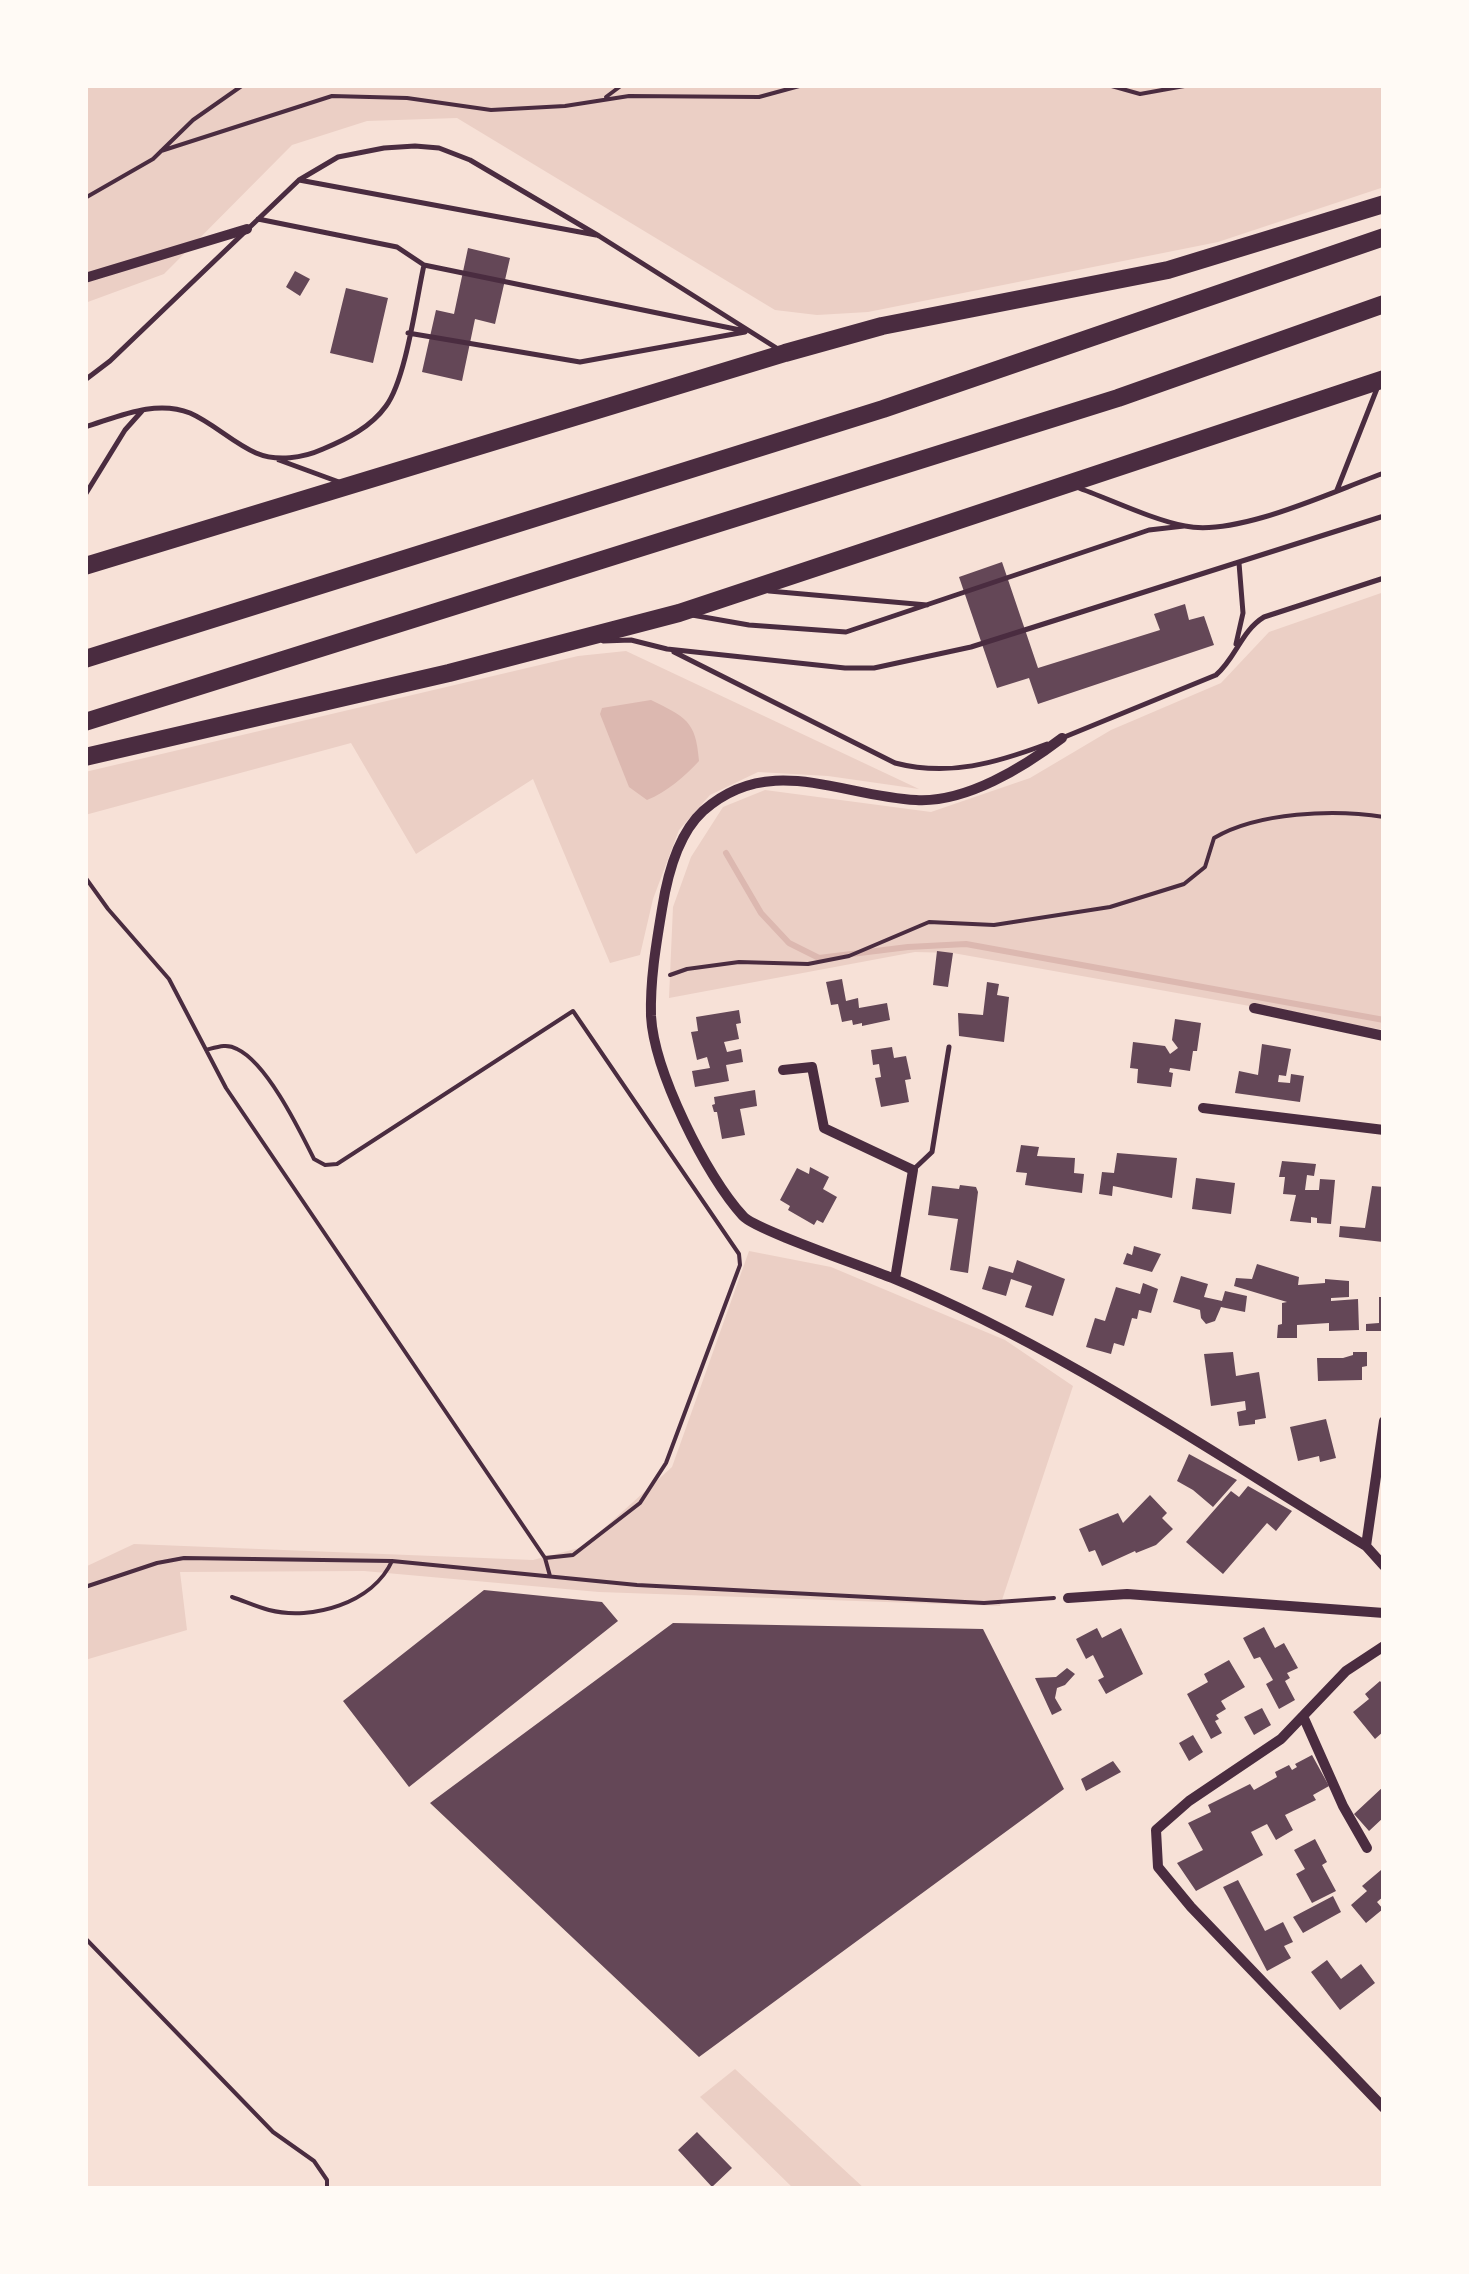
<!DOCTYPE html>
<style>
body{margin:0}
#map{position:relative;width:1469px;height:2274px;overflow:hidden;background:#f7e1d7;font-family:"IBM Plex Serif",serif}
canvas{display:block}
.frame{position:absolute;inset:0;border:88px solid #fffaf5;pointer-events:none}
</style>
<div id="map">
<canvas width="1469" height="2274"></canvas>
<div class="frame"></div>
</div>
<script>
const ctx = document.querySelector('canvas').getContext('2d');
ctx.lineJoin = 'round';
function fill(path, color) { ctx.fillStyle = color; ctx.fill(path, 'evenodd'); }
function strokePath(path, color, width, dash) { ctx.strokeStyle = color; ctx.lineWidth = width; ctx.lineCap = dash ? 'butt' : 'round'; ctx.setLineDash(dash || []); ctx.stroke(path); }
fill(new Path2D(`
 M85,85h1299v102l-166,55 -350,70 -51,3 -42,-5 -318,-192 -90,3 -75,24 -128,129 -79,29z
 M1384,592v438l-431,-77 -38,-1 -246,46 4,-91 18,-50 32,-50 42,-17 166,22 99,-34 81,-48 110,-47 48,-51z
 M626,651l293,138 -91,-13 -70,-4 -48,23 -31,35 -26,69 -13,56 -30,8 -77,-184 -117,75 -65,-111 -266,72v-43l493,-116z
 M749,1251l82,16 174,73 68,46 -73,220 -401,-14 -235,-21 -184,1 7,58 -102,30v-93l49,-23 399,16 50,-13 89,-80z
 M735,2069l130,120h-71l-94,-92z`), '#ebcfc5');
fill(new Path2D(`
 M651,700c34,17 45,20 48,61 -15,16 -32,31 -52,39l-18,-13 -29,-73 2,-6z`), '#dcb8b0');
strokePath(new Path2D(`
 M726,853l35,60 28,30 30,15 89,-11 58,-3 418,76`), '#dcb8b0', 6);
fill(new Path2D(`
 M468,248l42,10 -15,66 -20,-5 -13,62 -40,-9 14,-62 18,4z
 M295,271l15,8 -10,17 -14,-9z
 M346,288l42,10 -15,65 -43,-10z
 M1002,562l36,106 122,-38 -6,-16 31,-10 4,16 15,-4 10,29 -176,59 -9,-26 -32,10 -38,-111z
 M937,951l16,2 -5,34 -15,-2z
 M842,979l4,22 12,-3 1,10 28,-5 3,17 -28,6v-3l-9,2 -1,-5 -10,2 -4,-18 -7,1 -5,-23z
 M987,982l12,2 -2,11 12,2 -5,45 -45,-6 -1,-23 25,2z
 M739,1010l2,13 -5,1 3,15 -15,3 3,10 14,-3 2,13 -17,3 3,16 -34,6 -3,-16 18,-3 -3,-11 -10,3 -6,-28 7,-1 -2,-14z
 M1175,1019l26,4 -4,28h-4l-3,20 -20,-3 -1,4 4,1 -2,14 -34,-4 1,-14 -8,-1 3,-26 32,4 5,8 8,-6 -6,-8z
 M1262,1044l29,5 -5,27 -7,-1 -1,7 12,1 1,-9 13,2 -4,26 -65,-9 4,-22 19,4z
 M892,1047l2,11 12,-2 5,23 -6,1 4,22 -28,5 -6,-29 6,-1 -2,-13 -6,1 -2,-15z
 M755,1090l2,16 -17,3 5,26 -23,4 -5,-27h-3l-2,-7 3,-1 -1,-7z
 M1021,1145l18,2 -2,9 38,2 -1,15 10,1 -2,19 -57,-8 2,-12 -11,-1z
 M1117,1153l60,5 -5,40 -59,-12 -1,10 -13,-2 3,-22 12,1z
 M1282,1161l34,3 -2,12 -7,-1 -2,15h14l1,-11 15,1 -4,44 -14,-1v-5l-6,-1v6l-21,-2 6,-26 -13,-1 2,-17h-6z
 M810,1167l19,10 -6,12 14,8 -14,26 -6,-3 -3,5 -26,-15 2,-4 -10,-6 17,-32 12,6z
 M1196,1178l39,5 -4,31 -39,-5z
 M960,1185l16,2 2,5 -10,81 -18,-3 8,-51 -30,-4 4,-29 27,3z
 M1372,1186l12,1 -1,55 -44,-5 1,-11 25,2z
 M1134,1246l27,8 -9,18 -29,-8 4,-11 5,2z
 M1017,1260l48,19 -12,37 -28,-9 7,-21 -21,-7 -5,17 -24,-7 7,-23 24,7z
 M1257,1264l42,13 -1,8 27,-2v-4l24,2v16l-18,1v3l27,-2 1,31 -30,1v-8l-32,2v13h-20l1,-13 4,-1v-21l5,-1 -53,-16 2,-8 16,1z
 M1181,1276l27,8 -4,13 18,4 3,-10 22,5 -2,16 -24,-5 -6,14 -9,3 -5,-6 -1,-8 -27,-8z
 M1143,1283l15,6 -7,24 -12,-3 -2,9 -5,-1 -8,28 -10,-3 -3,11 -25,-7 9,-29 10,3 11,-34 24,7z
 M1379,1297h5v34h-18v-7l13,-1z
 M1233,1352l3,24 23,-4 7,46 -11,2v4l-16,2 -2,-14 9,-2 -1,-9 -34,5 -7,-52z
 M1353,1352h14v14l-5,1v13l-44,1 -1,-23h26l10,-3z
 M1326,1419l10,39 -16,4 -1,-6 -21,5 -8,-34z
 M1189,1454l48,26 -24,27 -20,-17 -16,-9z
 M1248,1486l44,25 -16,20 -9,-8 -44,51 -37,-32 45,-51 8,6z
 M1150,1495l17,18 -5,5 11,11 -17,16 -20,8 -1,-2 -33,15 -7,-16 -6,2 -10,-23 39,-16 5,10z
 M484,1590l118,12 16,19 -209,166 -66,-86z
 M673,1623l310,6 81,160 -365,268 -269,-254z
 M1264,1627l11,21 9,-5 14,25 -11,5 3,5 -5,3 10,19 -16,9 -13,-25 7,-4 -13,-23 -6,2 -11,-21z
 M1097,1628l5,10 19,-10 22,46 -37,20 -8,-14 6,-3 -11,-22 -7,4 -10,-20z
 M1229,1660l16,27 -24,14 5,8 -10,6 3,4 -4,2 7,12 -11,6 -24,-45 21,-12 -4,-8z
 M1067,1668l8,6 -10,11 -8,3 -2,10 7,12 -10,5 -17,-37 21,-1z
 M1380,1681l4,5v45l-9,8 -22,-27 16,-13 -4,-5z
 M1262,1708l9,17 -17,10 -10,-18z
 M1193,1735l10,17 -14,9 -10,-18z
 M1312,1755l17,31 -16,9 3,5 -31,15 8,15 -17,10 -9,-16 -16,8 12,23 -67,36 -19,-28 26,-13 -15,-27 23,-11 -3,-7 42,-21 4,6 23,-13 -2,-5 14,-7 3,5 5,-3 -2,-3z
 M1113,1761l8,11 -35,19 -5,-12z
 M1384,1786v31l-15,14 -15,-17z
 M1315,1839l12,23 -5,3 14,26 -24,12 -16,-29 9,-5 -11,-19z
 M1381,1870h3v26l-7,6 6,7 -17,14 -15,-18 16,-14 -5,-5z
 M1238,1880l27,51 18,-9 10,20 -9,4 7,12 -24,13 -44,-84z
 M1333,1896l8,16 -38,21 -10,-16z
 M1327,1960l14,19 20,-15 14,19 -35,27 -29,-38z
 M697,2132l35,36 -20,19 -34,-37z`), '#644757');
strokePath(new Path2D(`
 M1108,85l32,9 50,-9
 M606,97l16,-12
 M161,151l171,-55 75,2 84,12 74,-4 64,-10 130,1 44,-12
 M85,198l68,-39 40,-39 50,-35
 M85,877l23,32 61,70 57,109 319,470 5,18
 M670,975l17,-6 52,-7 69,2 41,-8 80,-34 65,3 116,-18 74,-23 21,-17 9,-29c44,-26 120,-29 170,-21
 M206,1050c11,-3 21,-7 31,-1 30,14 62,80 77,110l11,6 12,-1 236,-153 166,243 1,11 -74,198 -26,40 -67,52 -28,3
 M85,1587l72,-24 27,-5 208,3 245,24 347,18 70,-5
 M232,1597c12,4 25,10 37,13 43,11 104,-7 123,-49
 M85,1938l188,194 41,29 13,19v9`), '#4a2c40', 4);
strokePath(new Path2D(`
 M299,180l297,55
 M258,219l139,28 27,18 321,66
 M408,333l172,29 165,-30
 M85,380l25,-19 189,-181 39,-23 46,-9 31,-2 24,2 31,12 129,76 179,113
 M85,427c33,-10 70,-28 105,-14 23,10 43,30 66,40 21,9 47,5 67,-4 24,-10 48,-22 63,-43 20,-27 30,-105 38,-141
 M279,460l60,22
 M1076,487c34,12 74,32 109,39 53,11 148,-35 199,-53
 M1337,490l41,-104
 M85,495l40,-65 17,-19
 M769,591l158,14
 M692,615l57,10 97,7 303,-102 35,-4
 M603,641l28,-1 36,9 178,19h29l97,-21 413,-131
 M1236,644l7,-31 -4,-50
 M674,652l221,111c54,14 101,0 152,-19
 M1062,738l154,-63c20,-17 25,-44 48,-58l120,-39
 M913,1170l19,-18 17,-105`), '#4a2c40', 5);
strokePath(new Path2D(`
 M85,278l162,-49
 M1062,738c-38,29 -96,65 -146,62 -76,-4 -147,-48 -213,11 -25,23 -36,66 -41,98 -6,36 -12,71 -11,107 3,55 55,160 92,200 12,14 123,51 149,62 168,69 319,174 474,268l18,20
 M1254,1008l130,28
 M783,1070l29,-3 12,61 89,42 -18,109
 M1203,1108l181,22
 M1366,1546l18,-125
 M1068,1598l59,-4 257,19
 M1384,1646l-38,25 -65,68 -92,62 -33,29 2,37 33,40 193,201
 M1303,1716l40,90 24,42`), '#4a2c40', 10);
strokePath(new Path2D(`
 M85,566l700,-213 97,-27 286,-56 216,-66
 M85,659l798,-250 501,-172
 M85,722l1033,-324 266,-94
 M85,757l364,-84 230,-60 705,-234`), '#4a2c40', 18);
</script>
